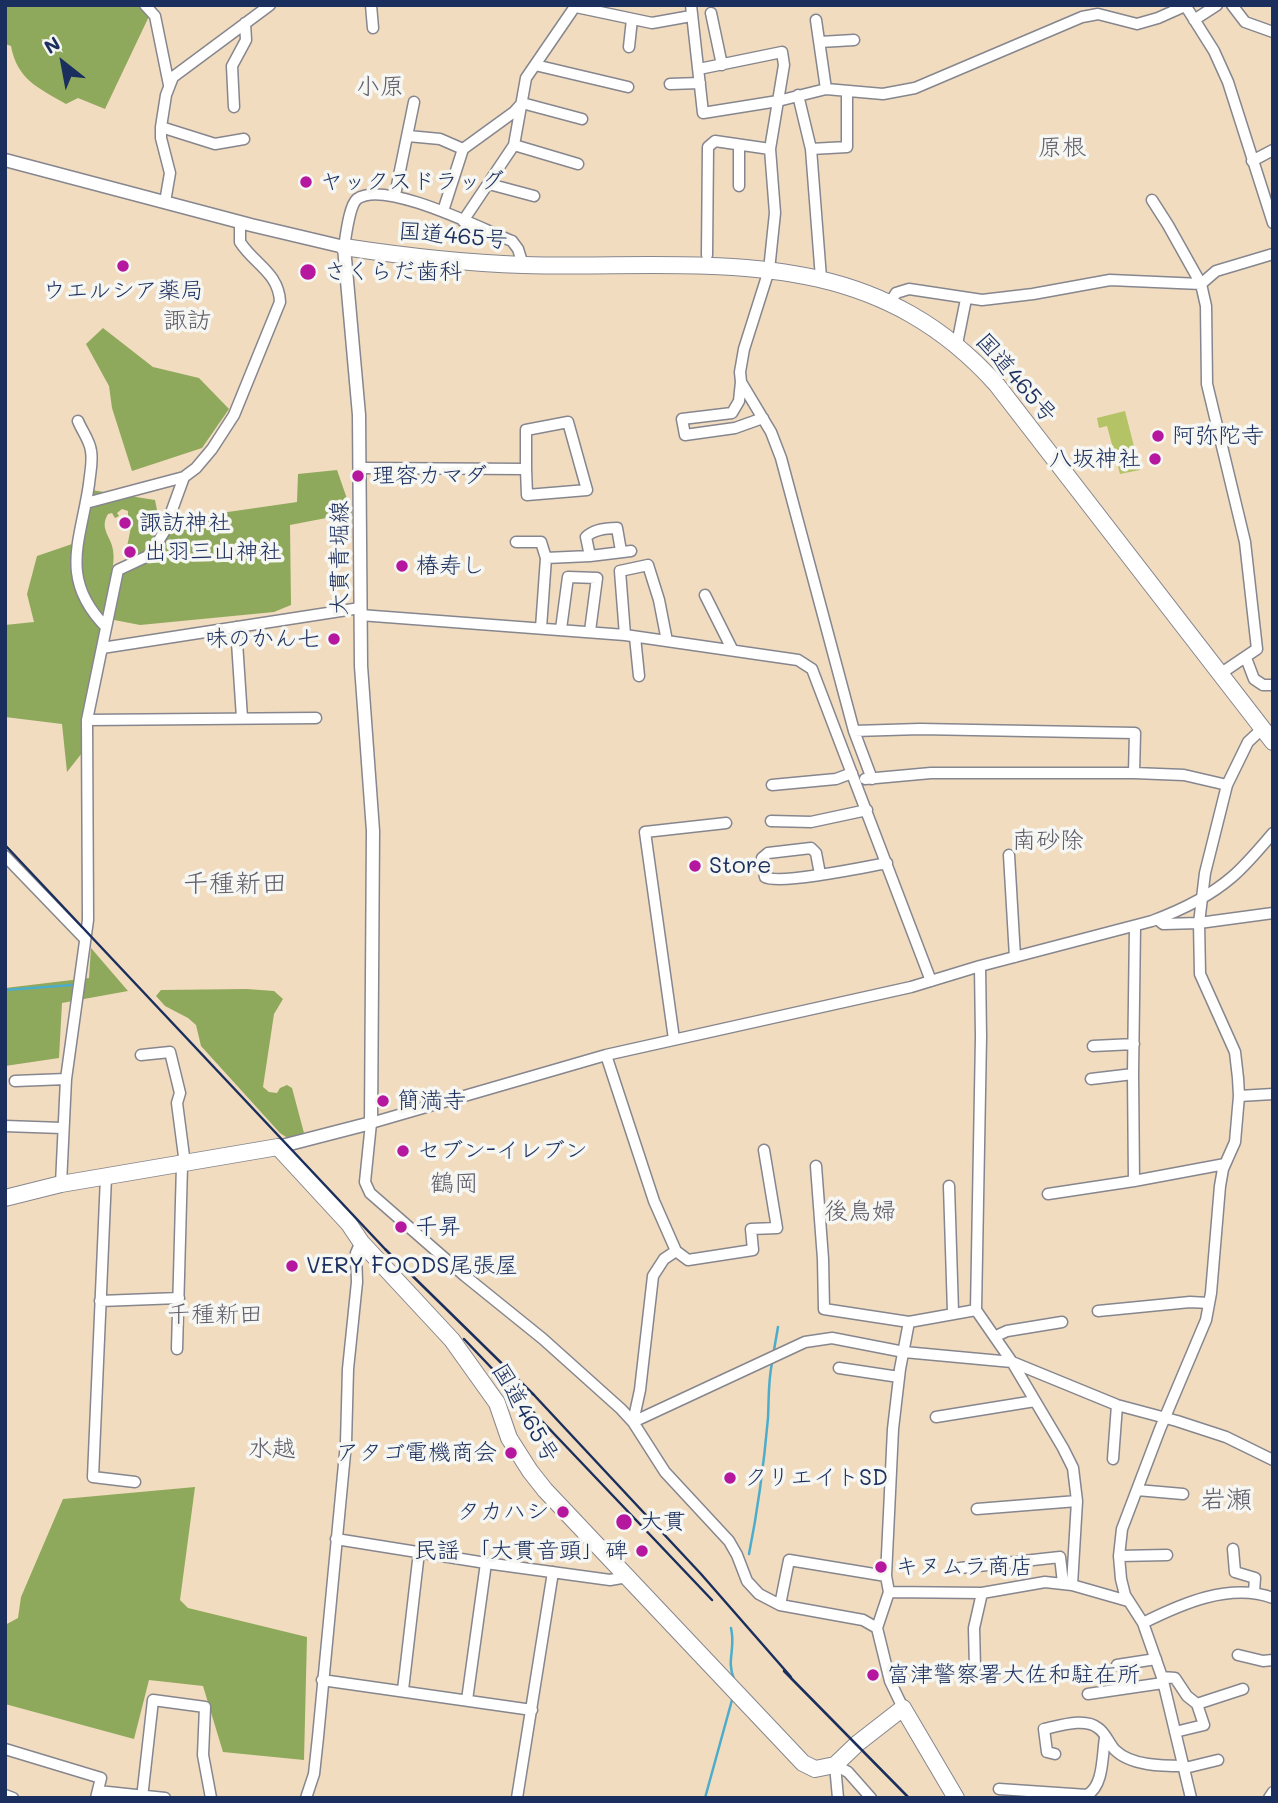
<!DOCTYPE html>
<meta charset="utf-8">
<style>
body{margin:0}
#map{position:relative;width:1278px;height:1803px;overflow:hidden;background:#f2dcbf;font-family:Mali,sans-serif}
canvas{display:block}
.frame{position:absolute;inset:0;border:7px solid #1b2f5e;pointer-events:none}
.north{position:absolute;left:28px;top:28px;width:70px;height:70px;-webkit-text-stroke:5px #f6f6f2;paint-order:stroke;rotate:329deg;font-size:19px;font-weight:700;line-height:28px;text-align:center;color:#1b2f5e}
.north::after{content:'';display:block;margin:auto;width:24px;height:32px;background:#1b2f5e;clip-path:polygon(50% 0,100% 100%,50% 72%,0 100%)}
</style>
<div id="map">
<canvas width="1278" height="1803"></canvas>
<div class="frame"></div>
<div class="north">N</div>
</div>
<script>
const ctx = document.querySelector('canvas').getContext('2d');
ctx.lineJoin = 'round';
function fill(path, color) { ctx.fillStyle = color; ctx.fill(path, 'evenodd'); }
function strokePath(path, color, width, dash) { ctx.strokeStyle = color; ctx.lineWidth = width; ctx.lineCap = dash ? 'butt' : 'round'; ctx.setLineDash(dash || []); ctx.stroke(path); }
function write(font, color, halo, rows, align = 'center') {
  ctx.font = font + ' Mali,"Klee One",sans-serif'; ctx.lineWidth = 7; ctx.setLineDash([]); ctx.textBaseline = 'middle'; ctx.strokeStyle = halo; ctx.fillStyle = color; for (const [text, x, y, turn = 0] of rows) {
    ctx.save(); ctx.translate(x, y); ctx.rotate((+turn || 0) * Math.PI / 180); ctx.textAlign = isNaN(turn) ? turn : align; if (halo) ctx.strokeText(text, 0, 0); ctx.fillText(text, 0, 0); ctx.restore();
  }
}
fill(new Path2D(`
 M1125,411l15,59 -20,4 -13,-48 -8,2 -2,-10z`), '#b3c366');
fill(new Path2D(`
 M5,5h145l2,5 -47,99 -27,-11 -12,6c-28,-16 -49,-25 -55,-58l-6,-2z
 M103,328l50,39 46,11 30,31 -27,39 -70,23 -20,-63 -3,-22 -23,-42z
 M337,470l15,43 -62,12 1,80 -17,7 -134,13 -36,-7 -22,135 -15,19 -5,-48 -57,-7v-92l29,-3 -7,-28 10,-38 41,-14 7,-53 70,11 5,25 47,-4 7,-7 83,-12 1,-28zM122,509l6,2v7l4,4 -7,35 2,4 -10,25 -8,13c-2,-17 7,-32 4,-49 -2,-14 -14,-21 -5,-36l4,-1 3,5 4,-2 -2,-3z
 M91,948l37,43 -66,12 -3,55 -54,8v-78l84,-10z
 M247,989l27,2 9,8 -9,15 -11,73 6,5 8,1 3,-5 7,-3 5,3 12,45 -7,5 -8,1 -9,-6 -79,-87 -5,-21 -8,-7 -23,-12 -9,-10 5,-6z
 M195,1487l-15,113 8,8 119,29 -3,123 -81,-8 -20,-66 -54,-6 -15,59 -129,-35v-79l13,-7 3,-21 42,-98z`), '#8ea95b');
strokePath(new Path2D(`
 M5,990l67,-5
 M774,1350l4,-23
 M749,1554c9,-45 15,-91 19,-136 1,-19 0,-36 4,-55
 M731,1628c5,21 -5,32 3,51
 M705,1798l27,-98`), '#4caccb', 2.5);
const minor = new Path2D(`
 M145,5l10,11 14,69
 M371,5l2,23
 M691,5l12,108 75,-12 48,-12 57,5 32,-6 167,-71 16,-3 39,10 21,-6 27,-12
 M1185,5l29,46 14,31 45,141
 M1232,5l13,17 28,10
 M576,7l76,16 39,-7
 M711,13l11,52
 M816,20l10,69
 M1194,20l23,-15
 M820,42l34,-2
 M629,47l3,-28
 M535,65l93,22
 M699,69l83,-17 2,13 -14,84 5,64 -6,57 -25,79 -4,23 1,10 30,50 10,26 73,273 18,48
 M670,84l30,-1
 M798,95l13,54 10,129
 M234,107l-2,-41 14,-26 -1,-17
 M161,127l54,17 29,-5
 M408,136l32,3 23,10 51,-37 8,-9 60,16
 M514,145l64,19
 M811,149l36,-2v-56
 M1252,161l21,-11
 M489,184l45,12
 M739,186v-41
 M395,195l19,-93
 M1152,200l16,25 33,59 5,22 1,78 38,158 12,107 -37,25
 M165,202l5,-29 -9,-35v-11l5,-32 7,-18 97,-72
 M443,211l20,-62
 M463,221l51,-76 12,-67 50,-73
 M344,247c2,-11 5,-41 13,-48 27,-20 125,30 155,42l6,8 5,16
 M707,255l1,-108 7,-6 55,8
 M890,303l6,-10 13,-4 73,11 51,-6 77,-14 91,4 15,-13 57,-17
 M957,344l9,-45
 M741,382l-2,19 -7,12 -50,6 3,16 50,-7 28,-10
 M78,421c4,10 12,20 13,30 2,11 -1,22 -2,33 -8,57 -31,94 17,143
 M361,468l165,1 1,26 60,-5 -19,-68 -42,8v39
 M86,503l98,-26
 M516,542h25l5,16 -5,70
 M590,556l-4,-19c7,-7 21,-9 31,-9l4,23
 M546,558l44,-2 41,-5
 M705,595l27,54
 M360,615l265,20 173,25 14,9 119,312
 M236,627l6,91
 M561,629l7,-52 29,1 -7,53
 M625,635l-5,-64 28,-6 11,35 8,41
 M635,637l4,39
 M102,648l258,-40
 M1246,658l8,21 9,6h10
 M87,720l229,-2
 M854,731l66,-2 215,4 -1,40
 M865,779l66,-6h203l50,2 43,10
 M772,785l64,-6 16,-6
 M771,821l40,1 56,-12
 M1009,855l6,102
 M5,856l80,83
 M820,874l-4,-21 -5,-5 -43,5 -6,5 3,19c15,8 101,-10 122,-14
 M1157,919l6,5 36,-1 74,-10
 M980,966l1,71 -5,273 36,52 51,86 10,20 4,33 -5,84
 M674,1039l-29,-207 81,-9
 M1093,1046l41,-2
 M141,1055l29,-3 10,41 -3,10 8,61
 M606,1055l48,146 22,50 12,9 65,-10 -2,-21 26,-1 -13,-78
 M1091,1079l42,-5
 M15,1081l51,-2
 M1239,1096l34,-2
 M5,1126l57,2
 M816,1166l7,93 1,50 85,13 67,-12
 M106,1177l-13,300 42,5
 M1134,1181l-1,-107 2,-148
 M61,1184l5,-105 22,-159 -1,-200 31,-150 32,-15 14,-23 20,-55 12,-9 16,-19 22,-34 46,-113c-1,-29 -26,-38 -40,-60v-20
 M949,1186l4,126
 M1048,1194l86,-13 91,-17
 M100,1301l79,-3
 M1098,1311l92,-9 19,1
 M996,1336l11,-5 55,-9
 M177,1349l5,-184
 M839,1368l60,9
 M936,1417l99,-16
 M633,1422l172,-80 27,-4 72,14 108,10 105,43 60,16 49,16 47,23
 M633,1422l7,-32 13,-114 11,-17 12,-8
 M1113,1459l4,-54
 M1137,1490l46,4
 M977,1509l100,-8
 M336,1539l150,24 124,17 17,-3
 M1233,1549l2,23 20,6 -1,14
 M1119,1556l48,-1
 M960,1568l100,-11 3,26
 M889,1592l93,1 63,-11 27,3 56,16
 M780,1605l9,-45 97,16
 M1143,1623c38,-19 87,-41 130,-25
 M877,1628l12,-36 -3,-16 7,-147 7,-60 9,-47
 M1238,1655l25,6 10,-1
 M1117,1665l39,-6
 M975,1668l-1,-40 8,-35
 M1162,1677l13,1 12,18 10,8
 M322,1680l210,30
 M403,1690l16,-138
 M1088,1694l75,-11
 M467,1700l19,-137
 M903,1708l-13,-27 -13,-53 -14,-8 -83,-15 -21,-11 -12,-13 -10,-26 -8,-14 -64,-69 -32,-50 -12,-13 -78,-70 -78,-63 -95,-83 -5,-11 6,-59 235,-68 305,-68 69,-21 172,-45c27,-10 58,-25 80,-44 15,-13 28,-29 41,-44
 M1175,1732l29,-7 -7,-21 46,-15
 M5,1749l96,29 -5,20
 M1055,1754l-8,-2 -3,-23c15,-3 41,-12 54,-1 7,4 11,16 17,22 16,16 48,16 69,16
 M835,1765l13,7 23,26
 M835,1765l3,33
 M1185,1768l33,-8
 M999,1789l88,6c17,-9 15,-40 18,-57
 M98,1791l67,7
 M5,1795l8,3
 M142,1798l11,-98 52,7 -2,48 8,43
 M306,1798l8,-24 4,-37 28,-294 2,-74 9,-87 -1,-29 5,-11
 M517,1798l36,-226
 M1191,1798l-29,-121 -19,-54 -18,-28 -4,-16 -2,-23 3,-27 38,-100 46,-109 5,-27 9,-107 3,-17 12,-27 4,-46 -1,-18 -3,-26 -35,-78 -1,-51 6,-50 22,-88 21,-43 14,-13
 M1269,1798l4,-6`);
const major = new Path2D(`
 M5,160l246,65 93,22 15,168 2,251 12,165 -2,292 -93,24`);
const highway = new Path2D(`
 M344,247c59,9 118,16 179,18 177,5 342,-28 474,120l276,357
 M5,1198l56,-14 217,-37 71,77 12,18 91,98 45,63 12,35 21,33 15,19 258,273 12,6 20,-4 23,-22 45,-35 53,90`);
strokePath(minor, '#86868e', 13);
strokePath(major, '#86868e', 15);
strokePath(highway, '#86868e', 18);
strokePath(minor, '#fff', 10);
strokePath(major, '#fff', 12);
strokePath(highway, '#fff', 16);
strokePath(new Path2D(`
 M5,845l380,404 149,146 167,179 90,103
 M464,1339l248,261
 M784,1671l125,127`), '#1b2f5e', 2.5);
for (const [x, y, r, color] of [
 [306,182,7,"#b5179e"],
 [123,266,7,"#b5179e"],
 [308,272,9,"#b5179e"],
 [1158,436,7,"#b5179e"],
 [1155,459,7,"#b5179e"],
 [358,476,7,"#b5179e"],
 [125,523,7,"#b5179e"],
 [130,552,7,"#b5179e"],
 [402,566,7,"#b5179e"],
 [334,639,7,"#b5179e"],
 [695,866,7,"#b5179e"],
 [383,1101,7,"#b5179e"],
 [403,1151,7,"#b5179e"],
 [401,1227,7,"#b5179e"],
 [292,1266,7,"#b5179e"],
 [511,1453,7,"#b5179e"],
 [730,1478,7,"#b5179e"],
 [563,1512,7,"#b5179e"],
 [624,1522,9,"#b5179e"],
 [642,1551,7,"#b5179e"],
 [881,1567,7,"#b5179e"],
 [873,1675,7,"#b5179e"]
]) { const dot = new Path2D(); dot.arc(x, y, r, 0, 2 * Math.PI); ctx.fillStyle = color; ctx.fill(dot); strokePath(dot, '#f6f6f2', 2.5); }
write('23px', '#1b2f5e', '#f6f6f2', [
 ["ヤックスドラッグ",320,182],
 ["さくらだ歯科",324,272],
 ["ウエルシア薬局",123,291,"center"],
 ["阿弥陀寺",1172,436],
 ["八坂神社",1141,459,"right"],
 ["理容カマダ",372,476],
 ["諏訪神社",139,523],
 ["出羽三山神社",144,552],
 ["椿寿し",416,566],
 ["味のかん七",320,639,"right"],
 ["Store",709,866],
 ["簡満寺",397,1101],
 ["セブン-イレブン",417,1151],
 ["千昇",415,1227],
 ["VERY FOODS尾張屋",306,1266],
 ["アタゴ電機商会",497,1453,"right"],
 ["クリエイトSD",744,1478],
 ["タカハシ",549,1512,"right"],
 ["大貫",640,1522],
 ["民謡 「大貫音頭」碑",628,1551,"right"],
 ["キヌムラ商店",895,1567],
 ["富津警察署大佐和駐在所",887,1675]
], 'left');
write('23px', '#1b2f5e', '#f6f6f2', [
 ["国道465号",453,236,5],
 ["国道465号",1016,378,49],
 ["大貫青堀線",340,558,-90],
 ["国道465号",525,1413,60]
]);
write('24px', '#615e6b', '#f6f6f2', [
 ["小原",380,87],
 ["原根",1062,148],
 ["諏訪",187,321],
 ["南砂除",1048,841],
 ["鶴岡",454,1184],
 ["後鳥婦",860,1212],
 ["千種新田",215,1315],
 ["水越",272,1449]
]);
write('26px', '#615e6b', '#f6f6f2', [
 ["千種新田",235,884],
 ["岩瀬",1226,1500]
]);
</script>
